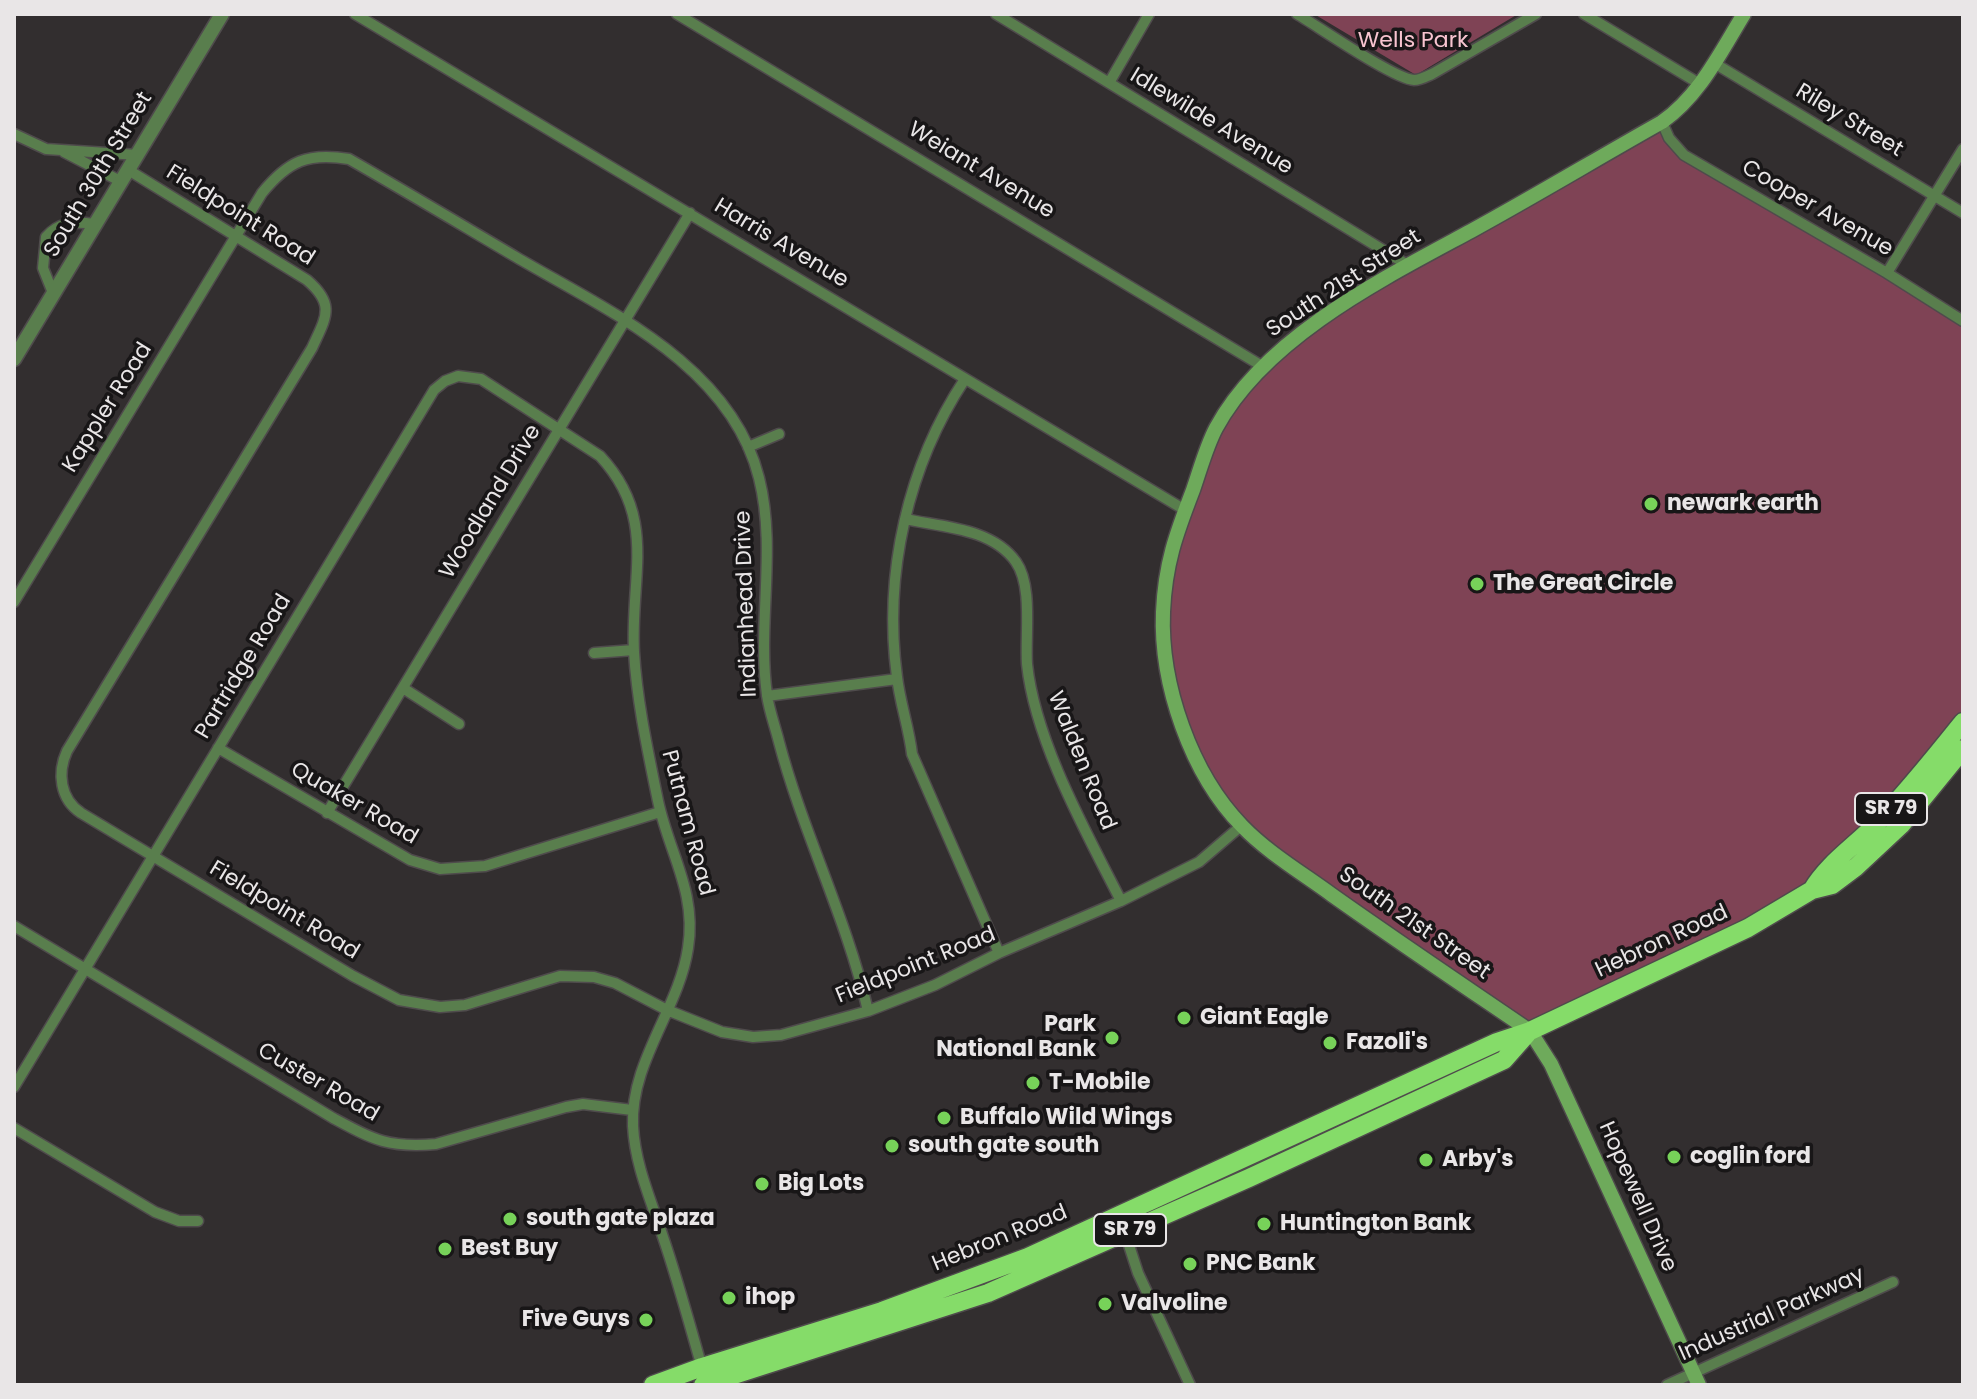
<!DOCTYPE html>
<style>
body{margin:0}
#map{position:relative;width:1977px;height:1399px;overflow:hidden;background:#322e2f;font-family:Poppins,sans-serif}
canvas{display:block}
.frame{position:absolute;inset:0;border:16px solid #e9e6e7;pointer-events:none}
</style>
<div id="map">
<canvas width="1977" height="1399"></canvas>
<div class="frame"></div>
</div>
<script>
const ctx = document.querySelector('canvas').getContext('2d');
ctx.lineJoin = 'round';
function fill(path, color) { ctx.fillStyle = color; ctx.fill(path, 'evenodd'); }
function strokePath(path, color, width, dash) { ctx.strokeStyle = color; ctx.lineWidth = width; ctx.lineCap = dash ? 'butt' : 'round'; ctx.setLineDash(dash || []); ctx.stroke(path); }
function write(font, color, halo, rows, align = 'center') {
  ctx.font = font + ' Poppins,sans-serif'; ctx.lineWidth = 7; ctx.setLineDash([]); ctx.textBaseline = 'middle'; ctx.strokeStyle = halo; ctx.fillStyle = color; for (const [text, x, y, turn = 0] of rows) {
    ctx.save(); ctx.translate(x, y); ctx.rotate((+turn || 0) * Math.PI / 180); ctx.textAlign = isNaN(turn) ? turn : align; if (halo) ctx.strokeText(text, 0, 0); ctx.fillText(text, 0, 0); ctx.restore();
  }
}
fill(new Path2D(`
 M1314,14h204l-102,61z
 M1662,122l22,33 279,166v400l-151,169 -282,141 -289,-205 -58,-97 -20,-132 51,-167 91,-100z`), '#7f4355');
const minor = new Path2D(`
 M355,14l830,496
 M677,14l585,352
 M996,14l410,250
 M1297,14c22,13 97,65 117,66 7,0 13,-4 18,-6l104,-60
 M1584,14l116,70
 M1714,63l249,150
 M1109,83l40,-69
 M1662,122l7,16 15,17 203,118 76,48
 M14,134l32,15 92,6
 M64,152l58,30
 M130,171l177,109c29,25 19,37 5,68l-245,403c-10,22 -7,48 14,62l272,163 46,24 41,7 25,-2 95,-29 34,1 21,6 52,27 55,22 31,5 28,-2 87,-24 67,-26 64,-32 122,-52 78,-39 42,-36
 M1887,273l76,-124
 M53,293l-10,-25 3,-31c13,-15 29,-16 48,-13
 M965,379c-57,86 -82,195 -68,298 3,26 12,51 15,77l87,199
 M748,447l31,-13
 M905,519c37,8 87,9 111,43 17,24 9,73 11,102 8,77 59,168 94,237
 M14,602l248,-409c26,-32 46,-41 87,-34 56,32 111,65 167,98 92,54 215,108 243,221 18,71 -2,145 8,217 2,15 8,31 12,47 24,91 68,177 89,269
 M594,653l40,-3
 M403,688l56,36
 M767,696l130,-17
 M218,748l192,112 30,9 45,-3 175,-54
 M327,813l363,-600
 M14,926l319,192c41,22 55,30 103,26l130,-37 17,-3 49,6
 M14,1087l420,-697 11,-9 13,-5 23,3 119,77c58,62 30,120 34,196 3,50 14,100 24,149 11,52 39,91 30,147 -9,61 -58,114 -55,178 2,39 18,74 30,111 15,44 27,89 40,134
 M14,1128l141,84 24,9h19
 M1125,1233l13,40 52,112
 M1667,1385l226,-103`);
const tertiary = new Path2D(`
 M14,359l208,-345`);
const secondary = new Path2D(`
 M1699,1385l-148,-321 -21,-33c-66,-45 -133,-90 -198,-136 -30,-22 -64,-42 -90,-69 -51,-52 -82,-142 -79,-214 2,-48 13,-78 30,-122 7,-20 13,-43 23,-62 49,-91 168,-150 255,-197 64,-35 127,-73 191,-109 38,-27 58,-69 82,-108`);
const trunk = new Path2D(`
 M1812,890c16,-27 43,-44 65,-67 31,-32 58,-66 86,-101
 M653,1385l49,-18 180,-56 146,-54 469,-215 33,-11 218,-103 64,-38 20,-5 24,-18 45,-42 62,-76
 M703,1385l285,-92 261,-115 255,-118 23,-26`);
strokePath(minor, '#4f4b4c', 13);
strokePath(tertiary, '#4f4b4c', 17);
strokePath(secondary, '#4f4b4c', 17);
strokePath(trunk, '#4f4b4c', 21);
strokePath(minor, '#597e4d', 10);
strokePath(tertiary, '#597e4d', 14);
strokePath(secondary, '#6eaa5b', 14);
strokePath(trunk, '#85dc69', 18);
for (const [x, y, r, color] of [
 [1651,504,8,"#77d259"],
 [1477,584,8,"#77d259"],
 [1184,1018,8,"#77d259"],
 [1112,1038,8,"#77d259"],
 [1330,1043,8,"#77d259"],
 [1033,1083,8,"#77d259"],
 [944,1118,8,"#77d259"],
 [892,1146,8,"#77d259"],
 [1674,1157,8,"#77d259"],
 [1426,1160,8,"#77d259"],
 [762,1184,8,"#77d259"],
 [510,1219,8,"#77d259"],
 [1264,1224,8,"#77d259"],
 [445,1249,8,"#77d259"],
 [1190,1264,8,"#77d259"],
 [729,1298,8,"#77d259"],
 [1105,1304,8,"#77d259"],
 [646,1320,8,"#77d259"]
]) { const dot = new Path2D(); dot.arc(x, y, r, 0, 2 * Math.PI); ctx.fillStyle = color; ctx.fill(dot); strokePath(dot, '#181617', 3); }
for (const [x, y, w] of [
 [1891,809,72],
 [1130,1230,72]
]) { const box = new Path2D(); box.roundRect(x - w / 2, y - 16, w, 32, 6); ctx.fillStyle = '#181617'; ctx.fill(box); strokePath(box, '#e9e6e7', 2); }
write('bold 20px', '#e9e6e7', null, [
 ["SR 79",1891,809],
 ["SR 79",1130,1230]
]);
write('22px', '#f8c4d0', '#181617', [
 ["Wells Park",1413,41]
]);
write('22px', '#e9e6e7', '#181617', [
 ["Riley Street",1849,121,31],
 ["Idlewilde Avenue",1211,122,31],
 ["Weiant Avenue",981,171,31],
 ["South 30th Street",99,175,-59],
 ["Cooper Avenue",1817,209,30],
 ["Fieldpoint Road",240,216,32],
 ["Harris Avenue",781,244,31],
 ["South 21st Street",1344,284,-33],
 ["Kappler Road",108,408,-58],
 ["Woodland Drive",491,502,-59],
 ["Indianhead Drive",747,604,-92],
 ["Partridge Road",244,667,-59],
 ["Walden Road",1081,761,68],
 ["Quaker Road",354,804,30],
 ["Putnam Road",687,823,75],
 ["Fieldpoint Road",284,911,31],
 ["South 21st Street",1414,924,35],
 ["Hebron Road",1662,942,-25],
 ["Fieldpoint Road",916,966,-22],
 ["Custer Road",318,1083,30],
 ["Hopewell Drive",1637,1197,66],
 ["Hebron Road",1000,1239,-22],
 ["Industrial Parkway",1772,1315,-24]
]);
write('bold 22px', '#e9e6e7', '#181617', [
 ["newark earth",1667,504],
 ["The Great Circle",1493,584],
 ["Giant Eagle",1200,1018],
 ["Park",1096,1025,"right"],
 ["National Bank",1096,1050,"right"],
 ["Fazoli's",1346,1043],
 ["T-Mobile",1049,1083],
 ["Buffalo Wild Wings",960,1118],
 ["south gate south",908,1146],
 ["coglin ford",1690,1157],
 ["Arby's",1442,1160],
 ["Big Lots",778,1184],
 ["south gate plaza",526,1219],
 ["Huntington Bank",1280,1224],
 ["Best Buy",461,1249],
 ["PNC Bank",1206,1264],
 ["ihop",745,1298],
 ["Valvoline",1121,1304],
 ["Five Guys",630,1320,"right"]
], 'left');
</script>
